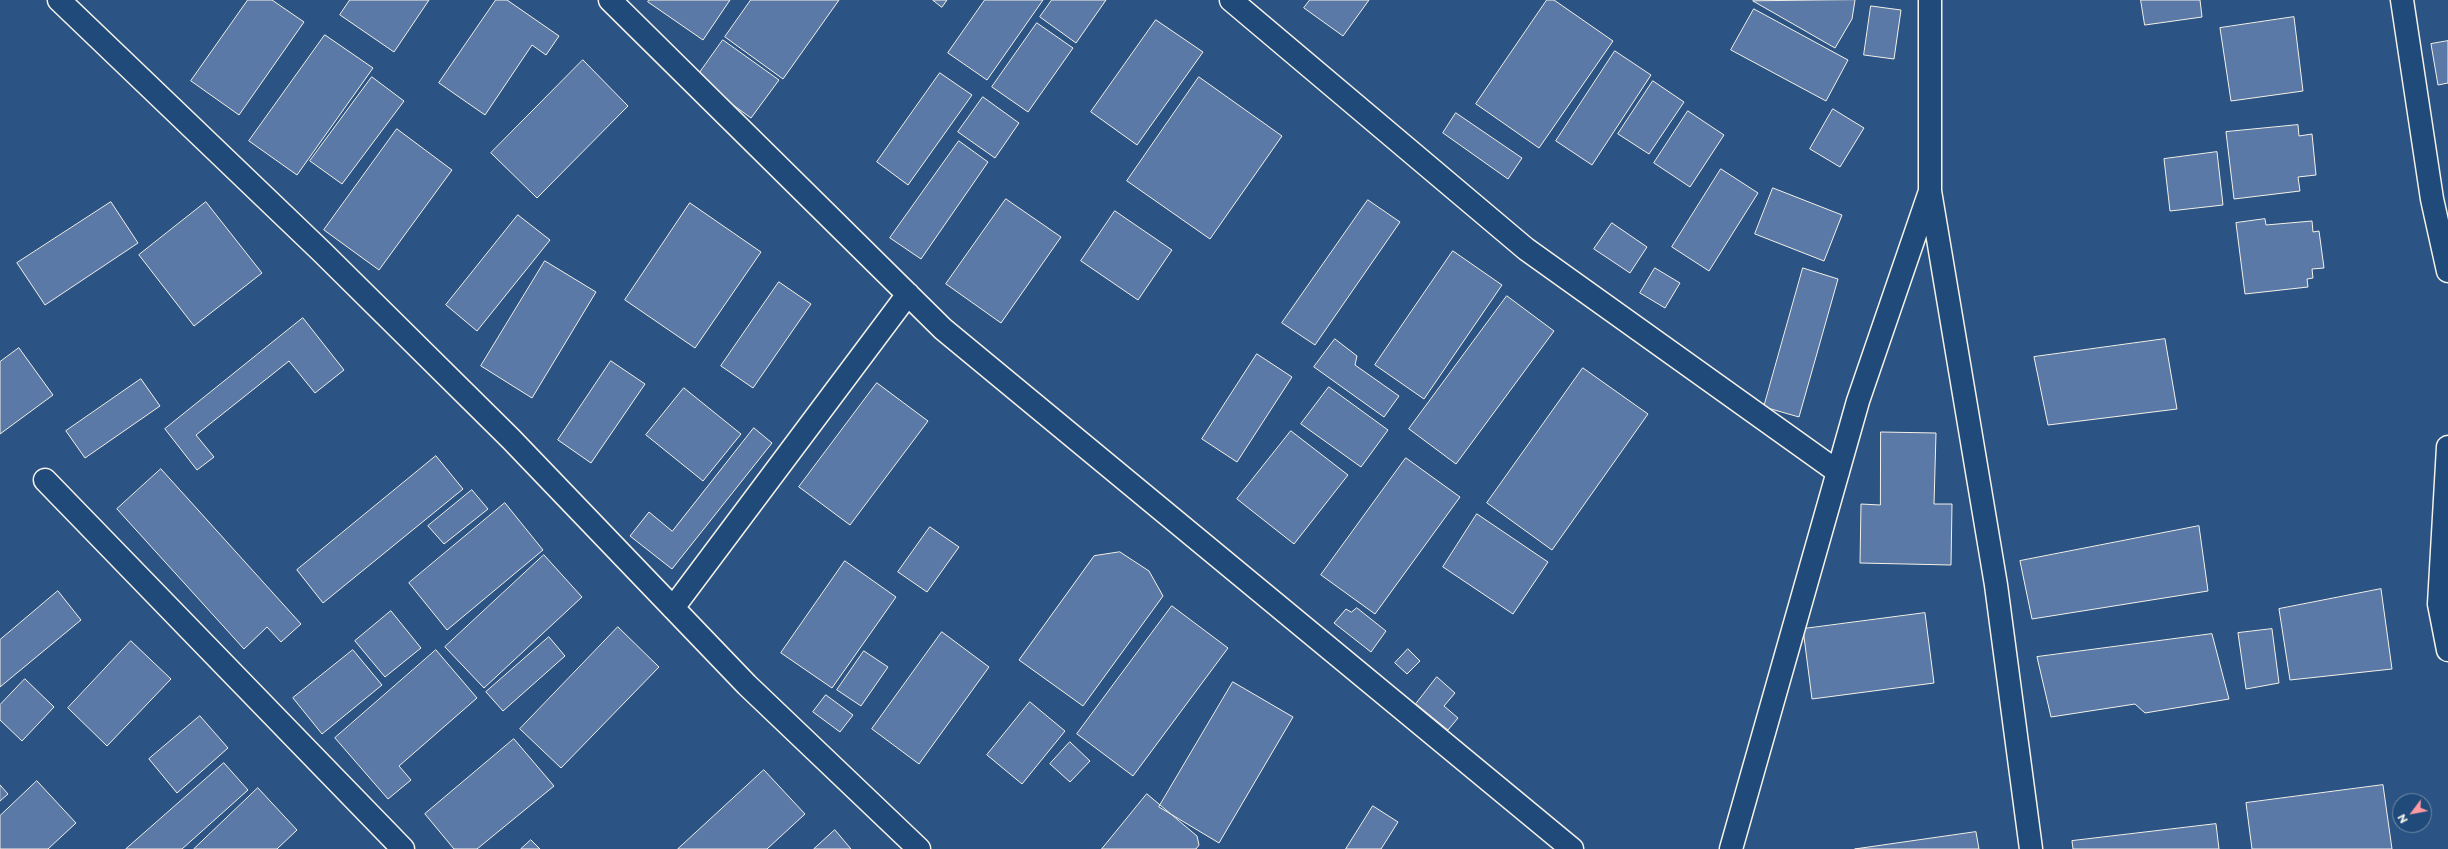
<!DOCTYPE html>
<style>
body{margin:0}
#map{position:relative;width:2448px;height:849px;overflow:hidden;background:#2b5383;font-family:"Playpen Sans",sans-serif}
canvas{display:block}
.north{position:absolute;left:2392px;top:793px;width:40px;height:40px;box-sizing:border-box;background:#1f4a7a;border:1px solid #748da6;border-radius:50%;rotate:238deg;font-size:11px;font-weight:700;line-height:16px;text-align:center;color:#f4f1e8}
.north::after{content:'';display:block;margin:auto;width:14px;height:18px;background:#ff9aa2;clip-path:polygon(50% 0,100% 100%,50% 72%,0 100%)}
</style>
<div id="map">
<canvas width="2448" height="849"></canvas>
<div class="north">N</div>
</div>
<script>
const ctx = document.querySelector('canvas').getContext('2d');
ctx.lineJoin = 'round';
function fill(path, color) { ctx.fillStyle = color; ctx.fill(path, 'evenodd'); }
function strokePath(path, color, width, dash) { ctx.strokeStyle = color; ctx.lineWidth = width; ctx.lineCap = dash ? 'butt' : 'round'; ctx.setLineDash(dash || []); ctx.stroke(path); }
const building = new Path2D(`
 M248,0h24l32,22 -65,93 -48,-34z
 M350,0h79l-35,52 -54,-37z
 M496,0h11l52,36 -13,19 -14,-10 -47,70 -46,-32z
 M649,0h81l-27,40 -55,-38z
 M751,0h88l-56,79 -58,-42z
 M933,0h14l-5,7z
 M985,0h58l-56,80 -39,-27z
 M1052,0h54l-30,43 -36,-26z
 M1310,0h59l-26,36 -39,-28z
 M1547,0h7l59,41 -74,107 -63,-44z
 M1855,0l-3,19 -17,29 -82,-47z
 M2141,0h59l2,17 -57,8z
 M1871,6l30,4 -7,49 -30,-4z
 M1754,9l94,51 -22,41 -95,-51z
 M2294,17l9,74 -72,10 -11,-73z
 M1156,20l47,32 -66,93 -46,-33z
 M1037,23l36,25 -45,64 -36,-25z
 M325,35l48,33 -76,107 -48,-34z
 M723,40l56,40 -28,38 -55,-40z
 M2448,41v42l-10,2 -7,-41z
 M1615,51l36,24 -59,90 -36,-24z
 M583,60l45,46 -91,92 -46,-45z
 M940,73l32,22 -64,90 -31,-23z
 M372,77l32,24 -62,83 -32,-23z
 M1199,77l83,59 -72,103 -83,-58z
 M1653,81l31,21 -35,52 -31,-20z
 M983,97l36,26 -24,35 -37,-26z
 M1833,109l31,19 -24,39 -30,-18z
 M1688,111l36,24 -34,52 -36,-24z
 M1456,113l66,45 -14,21 -65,-46z
 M2298,125l1,11 13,-2 4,41 -18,2 2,14 -66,8 -8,-67z
 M397,129l55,41 -73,100 -55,-40z
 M959,141l29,21 -67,97 -31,-21z
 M2217,152l6,53 -53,6 -6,-52z
 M1721,169l37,24 -49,78 -37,-24z
 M1773,188l69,27 -18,46 -69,-27z
 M1006,199l55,38 -60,86 -55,-39z
 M1368,200l32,22 -85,123 -33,-22z
 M111,202l27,41 -93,62 -28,-42z
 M206,202l56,71 -68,53 -55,-71z
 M690,203l71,49 -66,96 -70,-48z
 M1115,211l57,39 -34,50 -57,-39z
 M518,215l32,25 -73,91 -31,-26z
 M2265,219l1,6 46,-4 1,11 6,-1 5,37 -12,1 1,9 -6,1 1,8 -63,7 -9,-71z
 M1612,223l35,24 -17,26 -36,-24z
 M1453,251l49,34 -78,114 -49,-34z
 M545,261l51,31 -64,106 -51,-32z
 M1655,268l25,15 -15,25 -25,-15z
 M1803,268l35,11 -39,138 -35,-10z
 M779,282l32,22 -58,84 -32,-22z
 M1507,296l47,35 -98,133 -47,-35z
 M303,318l41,52 -29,23 -26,-32 -93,74 18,22 -17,13 -32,-41z
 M1335,339l22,17 -2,9 44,31 -15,21 -70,-50z
 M2165,339l12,70 -129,16 -14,-68z
 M19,348l34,47 -53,39v-72z
 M1257,354l35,23 -55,85 -35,-23z
 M611,361l34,23 -54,79 -33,-23z
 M1583,368l65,46 -96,136 -65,-47z
 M141,379l19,27 -75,52 -19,-27z
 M877,383l51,38 -78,104 -51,-38z
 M1329,387l59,43 -27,37 -60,-43z
 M684,388l57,46 -38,47 -57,-46z
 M754,428l18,15 -100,126 -42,-33 19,-24 23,19z
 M1291,431l57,44 -54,69 -57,-45z
 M1881,432l55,1 -2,71h18l-1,61 -91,-2 1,-59 19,1z
 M436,456l27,33 -140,114 -26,-33z
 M1406,458l54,39 -85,117 -54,-39z
 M161,469l140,155 -20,18 -14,-15 -23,22 -127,-140z
 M472,490l16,19 -44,35 -16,-18z
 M505,503l38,47 -96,80 -38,-47z
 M1477,514l71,48 -35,52 -70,-47z
 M2199,526l9,65 -176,28 -12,-58z
 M930,527l29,20 -32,45 -29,-20z
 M1120,552l29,19 14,25 -80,110 -64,-46 75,-104z
 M544,555l38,42 -98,91 -39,-41z
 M845,561l51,36 -64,91 -51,-35z
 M2381,589l11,80 -102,11 -11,-71z
 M58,591l23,29 -81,67v-47z
 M1172,606l56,42 -95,128 -56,-42z
 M1357,608l29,23 -15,21 -37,-29 12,-14 5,3z
 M391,611l30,37 -36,29 -30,-36z
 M1925,613l9,70 -122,16 -9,-70z
 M618,627l41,40 -98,101 -41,-39z
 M2272,629l7,54 -33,6 -8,-56z
 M942,632l47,35 -70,97 -47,-35z
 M2212,634l17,65 -84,14 -10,-9 -84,13 -14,-60z
 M549,637l16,19 -62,55 -17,-19z
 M131,641l40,38 -64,67 -39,-38z
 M1408,649l12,12 -13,13 -12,-11z
 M353,650l29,35 -60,49 -29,-36z
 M436,650l41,48 -78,68 12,14 -23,19 -53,-61z
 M864,651l24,16 -27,39 -24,-16z
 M1437,677l18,16 -11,13 14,12 -10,12 -32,-26z
 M25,679l29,28 -32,34 -22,-21v-15z
 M1233,682l60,35 -74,126 -60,-36z
 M826,695l27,20 -13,17 -27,-20z
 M1030,702l35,29 -43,53 -35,-29z
 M200,716l28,32 -51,45 -28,-34z
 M514,739l40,47 -77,63h-23l-29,-35z
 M1070,742l20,19 -20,21 -20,-18z
 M224,763l24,27 -66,59h-56z
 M764,770l41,44 -38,35h-89z
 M37,781l39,42 -28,26h-48v-33z
 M0,785l8,9 -8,7z
 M2383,785l9,64h-140l-6,-46z
 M258,788l39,42 -20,19h-83z
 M1147,794l50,42 2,9 -3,4h-94z
 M1373,806l25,16 -17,27h-35z
 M2216,824l3,25h-146l-1,-8z
 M835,830l16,19h-37z
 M1976,832l3,17h-124z
 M531,840l9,9h-19z`);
fill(building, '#5a79a6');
strokePath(building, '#f4f1e8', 1);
const minor = new Path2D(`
 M59,0l262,251 190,188 236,246 172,164
 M610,0l333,329 629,520
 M1231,0l295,249 312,223
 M1930,0v191l66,394 35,264
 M2402,0l30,199 16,72
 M2448,447l-9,157 9,46
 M45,480l358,369
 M673,608l235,-314
 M1731,849l127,-448 71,-207`);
strokePath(minor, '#f4f1e8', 25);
strokePath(minor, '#1f4a7a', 22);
</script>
